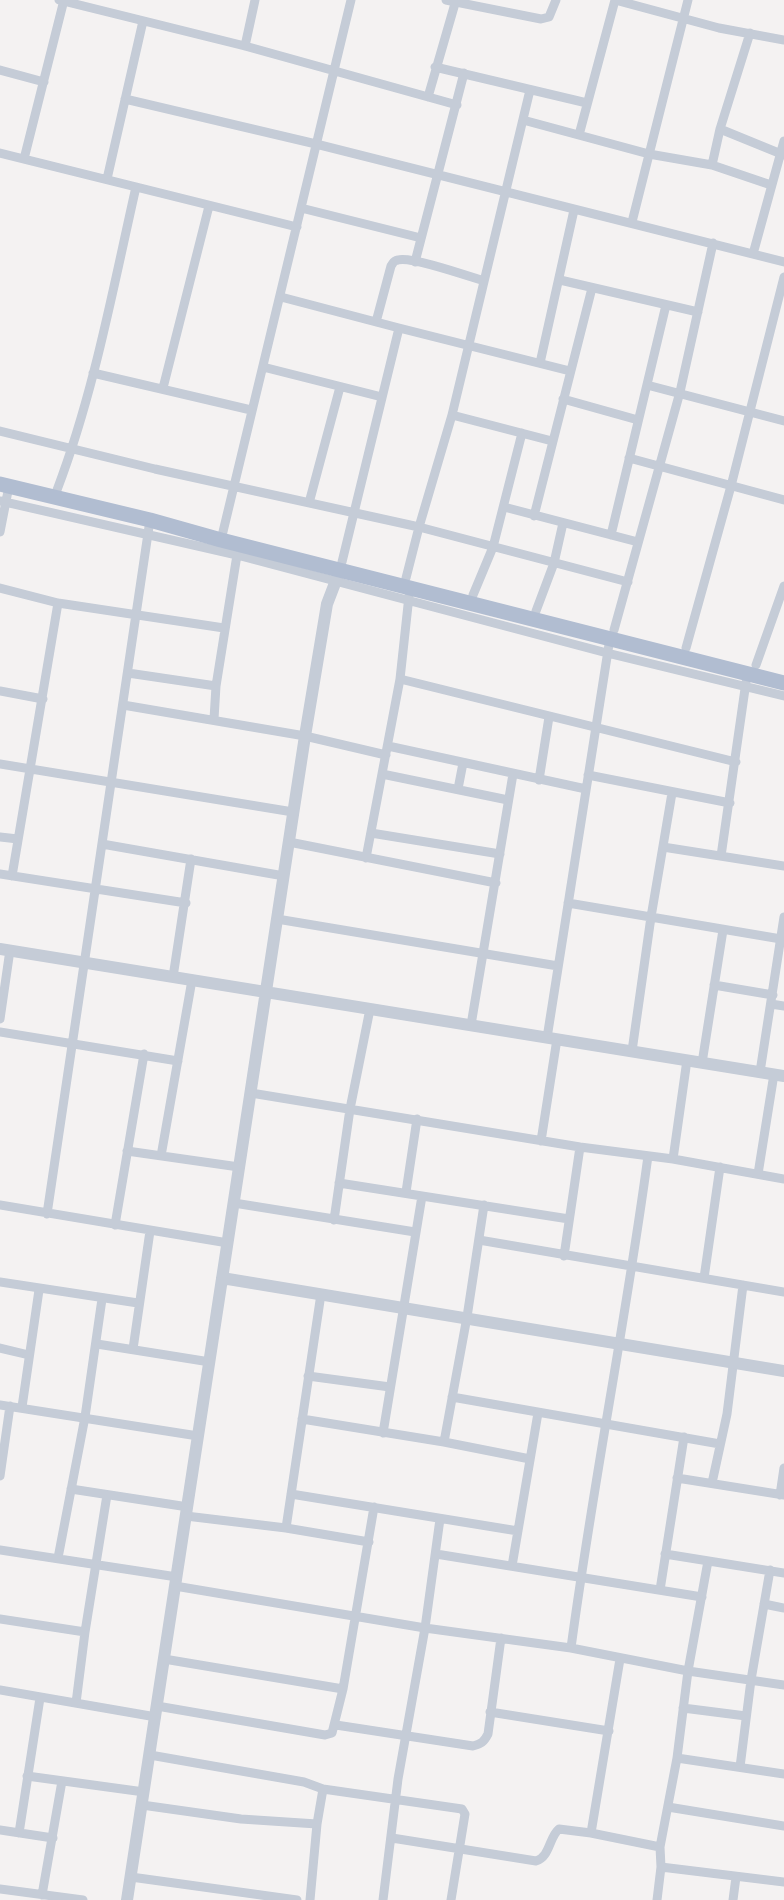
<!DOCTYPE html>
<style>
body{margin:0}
canvas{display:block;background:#f4f2f2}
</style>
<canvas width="784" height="1900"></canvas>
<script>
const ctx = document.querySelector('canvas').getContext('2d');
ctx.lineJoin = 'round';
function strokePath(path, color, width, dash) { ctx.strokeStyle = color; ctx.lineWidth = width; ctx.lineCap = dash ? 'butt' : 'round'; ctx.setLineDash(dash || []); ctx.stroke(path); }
strokePath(new Path2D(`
 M59,0l186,46 212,59
 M446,0l95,19 8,-2 7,-17
 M615,0l104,28 65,12
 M245,46l10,-46
 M435,67l152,36
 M0,70l44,12
 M428,97l28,-97
 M125,99l191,45 468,118
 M523,120l126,34 63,11 59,20
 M720,129l64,26
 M579,135l36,-135
 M0,153l297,74
 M24,159l40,-159
 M712,165l8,-36 30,-96
 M107,179l36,-158
 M301,208l120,30
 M632,222l56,-222
 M753,254l31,-113
 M415,262l49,-189
 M560,280l138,32
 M281,297l118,31 171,43
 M376,322l15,-56c3,-4 2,-5 7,-6 13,-4 70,16 86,21
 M540,363l34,-153
 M263,367l119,30
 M93,373l158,37
 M647,385l137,36
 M163,388l46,-182
 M563,399l75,21
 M452,415l100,26
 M0,431l155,38 264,58 209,55
 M629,458l155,42
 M57,490c37,-97 56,-202 79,-303
 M0,501l237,54 370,98 177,43
 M309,503l31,-116
 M504,507l134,35
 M534,516l58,-228
 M0,532l9,-46
 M611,535l55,-230
 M221,540l130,-540
 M342,562l57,-234
 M406,578l13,-51 33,-112 78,-325
 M0,588l58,15 166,25
 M473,595l20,-48 29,-114
 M536,611l18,-48 9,-40
 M614,630l66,-238 33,-149
 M686,648l45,-162 53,-209
 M756,665l28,-79
 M128,673l88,13
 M400,679l336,83
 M0,691l43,8
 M123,705l182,31 81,19
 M214,719l2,-33 21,-131
 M388,746l198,43
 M0,764l293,48
 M382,774l126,26
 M588,775l142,28
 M539,780l10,-63
 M458,789l5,-26
 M371,833l129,21
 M0,837l18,2
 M289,842l207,41
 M102,844l182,32
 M663,847l121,19
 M721,856l25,-174
 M366,858l34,-179 9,-83
 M0,874l186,29
 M12,876l46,-273
 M568,903l213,36
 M277,919l281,47
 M173,977l18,-118
 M714,985l59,10
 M771,1004l13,2
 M0,1019l10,-69
 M471,1025l42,-251
 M0,1032l178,29
 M547,1038l63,-400
 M632,1051l19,-134 21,-124
 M702,1063l21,-133
 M760,1072l24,-155
 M251,1093l329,54 93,12 111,20
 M541,1141l16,-102
 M127,1151l112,16
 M161,1156l31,-176
 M673,1159l14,-99
 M758,1174l16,-100
 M339,1183l230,36
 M406,1192l11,-73
 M234,1203l181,29
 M0,1205l228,38
 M47,1214l103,-694
 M334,1220l16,-111 20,-100
 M115,1225l29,-171
 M479,1240l305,52
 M564,1256l16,-109
 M704,1278l16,-111
 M0,1282l138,21
 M97,1344l113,18
 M0,1348l29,7
 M133,1349l17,-118
 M308,1376l82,11
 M452,1397l268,47
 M0,1405l198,31
 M22,1407l17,-117
 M302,1419l142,23 86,17
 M383,1433l39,-237
 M444,1442l23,-125 17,-112
 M0,1476l10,-70
 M677,1478l107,17
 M712,1483l15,-69 16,-129
 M71,1489l117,18
 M291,1494l227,37
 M780,1495l4,-27
 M186,1516l100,12 83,14
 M286,1528l35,-234
 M0,1550l177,27
 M436,1554l266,43
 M665,1554l119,19
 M58,1558l27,-141 17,-118
 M512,1566l26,-153
 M175,1586l250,42 146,20 117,23 96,14
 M660,1590l24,-153
 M764,1604l20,4
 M0,1619l85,13
 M571,1648c22,-165 55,-328 77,-492
 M164,1659l179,30
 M0,1690l156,27
 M76,1703l9,-71 22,-137
 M157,1706l168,29 7,-2 11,-44 31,-182
 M683,1708l63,8
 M490,1712l119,19
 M336,1725l137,21c8,-2 11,-4 15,-12l13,-96
 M150,1755l154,27 19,7
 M677,1758l107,16
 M740,1767l11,-87 19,-110
 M27,1776l117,16
 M142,1805l99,14 76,5
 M668,1807l116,19
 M0,1830l53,8
 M19,1833l21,-135
 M591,1833l29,-174
 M392,1838l144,23c14,-4 13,-24 23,-32l32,4 69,14
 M661,1867l123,15
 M131,1877l166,23
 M0,1889l83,11
 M42,1895l20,-114
 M310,1900l7,-76 6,-35 139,20 3,5 -14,86
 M383,1900l15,-121 27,-151 15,-109
 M657,1900l4,-33 -1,-20 17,-89 11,-87 20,-110
 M733,1900l3,-23`), '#c5ccd7', 9);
strokePath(new Path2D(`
 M0,949l784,127
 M222,1278l562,93
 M127,1900l178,-1164 22,-132 13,-34`), '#c5ccd7', 12);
strokePath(new Path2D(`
 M0,484l150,36 71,20 563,143`), '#b1bdd1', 15);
</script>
